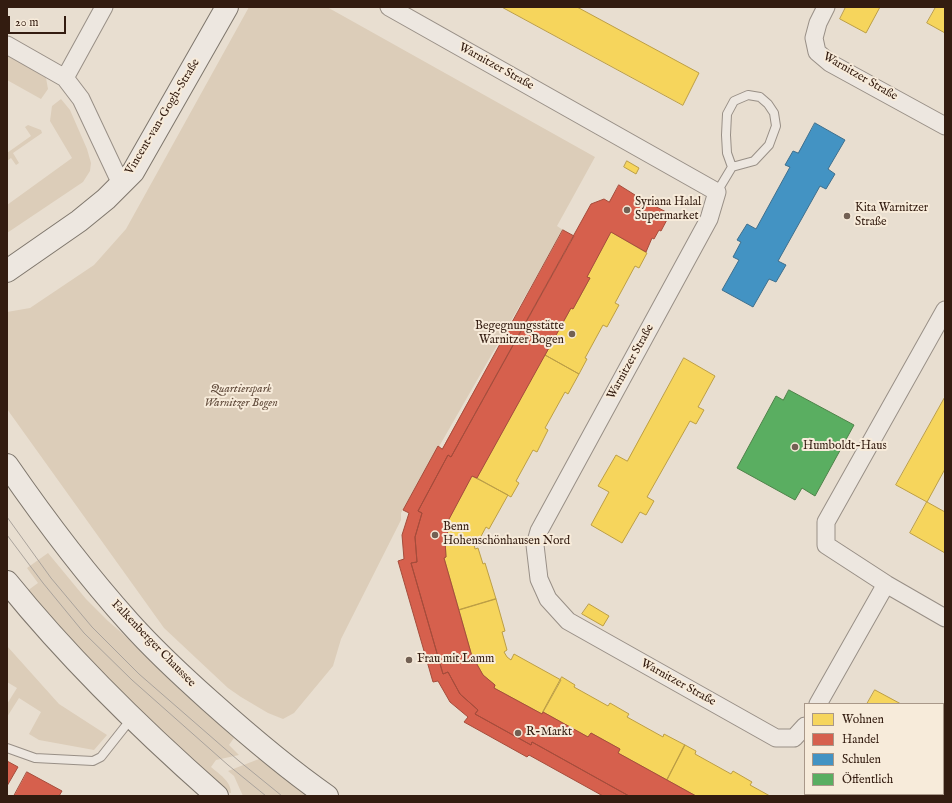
<!DOCTYPE html>
<meta charset="utf-8">
<style>
body{margin:0}
#map{position:relative;width:952px;height:803px;overflow:hidden;background:#e8ded0;font-family:"IM FELL English",serif}
canvas{display:block}
.frame{position:absolute;inset:0;border:8px solid #331c10;pointer-events:none}
.legend{position:absolute;left:804px;top:703px;width:140px;height:92px;box-sizing:border-box;background:#f7ebda;border:1px solid #a99889;margin:0;padding:5px 7px;list-style:none;font-size:12px;color:#331c10}
.legend li{display:flex;align-items:center;gap:8px;height:20px}
.legend b{width:20px;border:1px solid #a99889}
.scale{position:absolute;left:8px;top:16px;width:58px;height:18px;box-sizing:border-box;border:2px solid #331c10;border-top:0;padding-left:5px;font-size:12px;line-height:14px;white-space:nowrap;color:#331c10;-webkit-text-stroke:3px #f7ebda;paint-order:stroke}
</style>
<div id="map">
<canvas width="952" height="803"></canvas>
<div class="frame"></div>
<ul class="legend">
<li><b style="height:11px;background:#f6d55c"></b>Wohnen</li>
<li><b style="height:11px;background:#d6604d"></b>Handel</li>
<li><b style="height:11px;background:#4393c3"></b>Schulen</li>
<li><b style="height:11px;background:#5aae61"></b>Öffentlich</li>
</ul>
<div class="scale">20 m</div>
</div>
<script>
const ctx = document.querySelector('canvas').getContext('2d');
ctx.lineJoin = 'round';
function fill(path, color) { ctx.fillStyle = color; ctx.fill(path, 'evenodd'); }
function strokePath(path, color, width, dash) { ctx.strokeStyle = color; ctx.lineWidth = width; ctx.lineCap = dash ? 'butt' : 'round'; ctx.setLineDash(dash || []); ctx.stroke(path); }
function write(font, color, halo, rows, align = 'center') {
  ctx.font = font + ' "IM FELL English",serif'; ctx.lineWidth = 4; ctx.setLineDash([]); ctx.textBaseline = 'middle'; ctx.strokeStyle = halo; ctx.fillStyle = color; for (const [text, x, y, turn = 0] of rows) {
    ctx.save(); ctx.translate(x, y); ctx.rotate((+turn || 0) * Math.PI / 180); ctx.textAlign = isNaN(turn) ? turn : align; if (halo) ctx.strokeText(text, 0, 0); ctx.fillText(text, 0, 0); ctx.restore();
  }
}
fill(new Path2D(`
 M249,7h78l268,150 -38,69 6,4 -162,283v7l-60,119 -8,27 -39,47 -11,6 -15,-6 -27,-16 -13,-9 -64,-60 -157,-219v-97l23,-4 64,-43 32,-36z
 M8,55l38,23 2,11 -7,10 -34,-19z
 M61,99l9,11 17,39 4,14 -1,8 -7,11 -76,51v-28l65,-47 -22,-37 2,-15z
 M28,125l13,5 1,3 -29,20 6,10 -3,2 -5,-7 -4,3v-8l24,-17 -6,-9z
 M48,553l38,46 22,22 15,13 54,53 57,51 -5,7 10,10 -23,5 -5,7c8,7 20,14 20,26h-1l-59,-51 -76,-76 -68,-75 11,-8 -11,-15z
 M7,646l52,58 48,31 -13,15 -55,-10 -10,-6 12,-22 -22,-14 -12,19v-13l10,-16 -10,-6z
 M259,759l49,37h-65l-9,-20 -6,-5z`), '#dccdb9');
const homes = new Path2D(`
 M502,7h75l122,66 -16,32z
 M846,7h34l-14,26 -26,-14z
 M936,7h9v26l-18,-10z
 M627,161l12,7 -3,6 -12,-7z
 M611,232l36,21 -8,15 -4,-2 -20,37 4,2 -12,22 -4,-2 -18,33 2,1 -8,15 -34,-19 26,-47 2,1 17,-31 -3,-1z
 M545,355l34,19 -11,20 -3,-2 -20,36 3,2 -11,22 -4,-2 -17,31 3,2 -8,14 -34,-19z
 M684,358l31,18 -17,31 6,3 -8,14 -6,-3 -43,76 7,4 -8,14 -6,-3 -18,31 -31,-18 18,-33 -11,-6 18,-31 11,6z
 M945,397v72l-18,33 -31,-17z
 M472,476l36,19 -19,34 -3,-2 -7,13 -3,-1 -2,5 1,5 3,-1 5,16 2,-1 11,36 -37,11 -15,-52 2,-1 -1,-17 5,-15 -3,-2z
 M927,502l18,10v41l-35,-20z
 M496,599l9,32 -3,1 5,18 -3,2 3,5 4,3 3,-6 47,26 -19,34 -48,-26 1,-3 -12,-10 -9,-16 -1,1 -14,-50z
 M589,604l20,12 -6,10 -21,-12z
 M562,677l13,8 -1,2 34,19 2,-3 19,11 -2,3 36,20 1,-3 21,11 -18,35 -49,-27 2,-4 -29,-16 -3,4 -45,-25z
 M875,690l26,14h-34z
 M685,745l11,6 -1,3 36,20 2,-3 19,11 -2,3 20,11h-74l-29,-16z
 M818,794h40l-1,2h-40z`);
fill(homes, '#f6d55c');
strokePath(homes, '#bc9e45', 1);
const shops = new Path2D(`
 M619,185l16,10 -1,1 14,8 1,-1 21,11 -9,17 -2,-1 -5,9 -2,-1 -6,14 -35,-20 -24,45 3,1 -17,31 -2,-1 -94,170 -5,-2 -25,47 3,2 -5,15 1,17 -2,1 29,102 1,-1 9,16 12,10 -1,3 48,26 1,-2 45,25 3,-4 29,16 -2,4 78,43h-67l-97,-54 -1,3 -56,-31 3,-4 -18,-16 -12,-22 -5,2 -32,-111 6,-1 -2,-25 7,-24 -4,-2 30,-56 3,2 140,-253 13,-5 5,3z
 M563,230l11,6 -123,221 -3,-2 -30,56 4,2 -7,24 2,25 -6,1 32,111 5,-2 12,22 18,16 -3,4 56,31 1,-3 97,54h-26l-74,-41 -2,2 -63,-35 4,-5 -18,-15 -12,-21 -5,1 -35,-121 6,-2 -2,-24 7,-22 -6,-3 35,-64 4,3z
 M7,761l11,6 -11,19z
 M27,772l35,19 -3,5h-45z`);
fill(shops, '#d6604d');
strokePath(shops, '#a54c3b', 1);
const schools = new Path2D(`
 M815,123l30,17 -17,29 7,5 -9,15 -6,-3 -42,75 8,4 -10,17 -7,-3 -16,28 -31,-17 17,-30 -6,-3 8,-15 -4,-2 10,-16 9,5 34,-62 -5,-2 8,-14 5,2z`);
fill(schools, '#4393c3');
strokePath(schools, '#3e6f8d', 1);
const public = new Path2D(`
 M789,390l65,35 -39,71 -13,-8 -7,12 -58,-32 39,-72 7,4z`);
fill(public, '#5aae61');
strokePath(public, '#4e8249', 1);
const lane = new Path2D(`
 M717,192l15,-25 22,-6 15,-16 7,-19 -2,-13 -6,-9 -8,-7 -12,-2 -14,6 -7,13 -1,21 1,18 5,14
 M7,748l28,10 58,3 8,-4 30,-38`);
const street = new Path2D(`
 M389,7l328,185 -8,27 -170,312 -4,14 4,34 9,20 20,22 208,117h18l11,-12
 M826,7l-8,16 -4,15 3,14 13,11 115,63
 M7,45l58,33 16,21 40,85
 M65,78l39,-71
 M886,584l-60,-39v-23l119,-212
 M818,704l68,-120 59,34`);
const secondary = new Path2D(`
 M7,271l72,-50 27,-22 27,-27 94,-165
 M7,465c38,55 78,108 122,157 25,28 53,54 81,79 37,33 75,66 117,95
 M7,582c63,78 135,148 210,214`);
strokePath(lane, '#988f86', 10);
strokePath(street, '#988f86', 19);
strokePath(secondary, '#7e766c', 24);
strokePath(lane, '#ede7e0', 8);
strokePath(street, '#ede7e0', 17);
strokePath(secondary, '#ede7e0', 22);
strokePath(new Path2D(`
 M7,517l44,61 41,49 47,47 100,87 43,35
 M7,535l36,48 41,50 48,47 96,85 38,31`), '#aaa39c', 1);
for (const [x, y, r, color] of [
 [627,210,4,"#726053"],
 [847,216,4,"#726053"],
 [572,334,4,"#726053"],
 [795,447,4,"#726053"],
 [435,535,4,"#726053"],
 [409,660,4,"#726053"],
 [518,733,4,"#726053"]
]) { const dot = new Path2D(); dot.arc(x, y, r, 0, 2 * Math.PI); ctx.fillStyle = color; ctx.fill(dot); strokePath(dot, '#f7ebda', 1.5); }
write('12px', '#331c10', '#f7ebda', [
 ["Warnitzer Straße",496,67,29],
 ["Warnitzer Straße",860,77,30],
 ["Vincent-van-Gogh-Straße",163,117,-59],
 ["Warnitzer Straße",631,362,-61],
 ["Falkenberger Chaussee",153,644,46],
 ["Warnitzer Straße",678,683,29]
]);
write('12px', '#331c10', '#f7ebda', [
 ["Syriana Halal",635,203],
 ["Supermarket",635,217],
 ["Kita Warnitzer",855,209],
 ["Straße",855,223],
 ["Begegnungsstätte",564,327,"right"],
 ["Warnitzer Bogen",564,341,"right"],
 ["Humboldt-Haus",803,447],
 ["Benn",443,528],
 ["Hohenschönhausen Nord",443,542],
 ["Frau mit Lamm",417,660],
 ["R-Markt",526,733]
], 'left');
write('italic 12px', '#634d3d', '#f7ebda', [
 ["Quartierspark",241,390],
 ["Warnitzer Bogen",241,404]
]);
</script>
